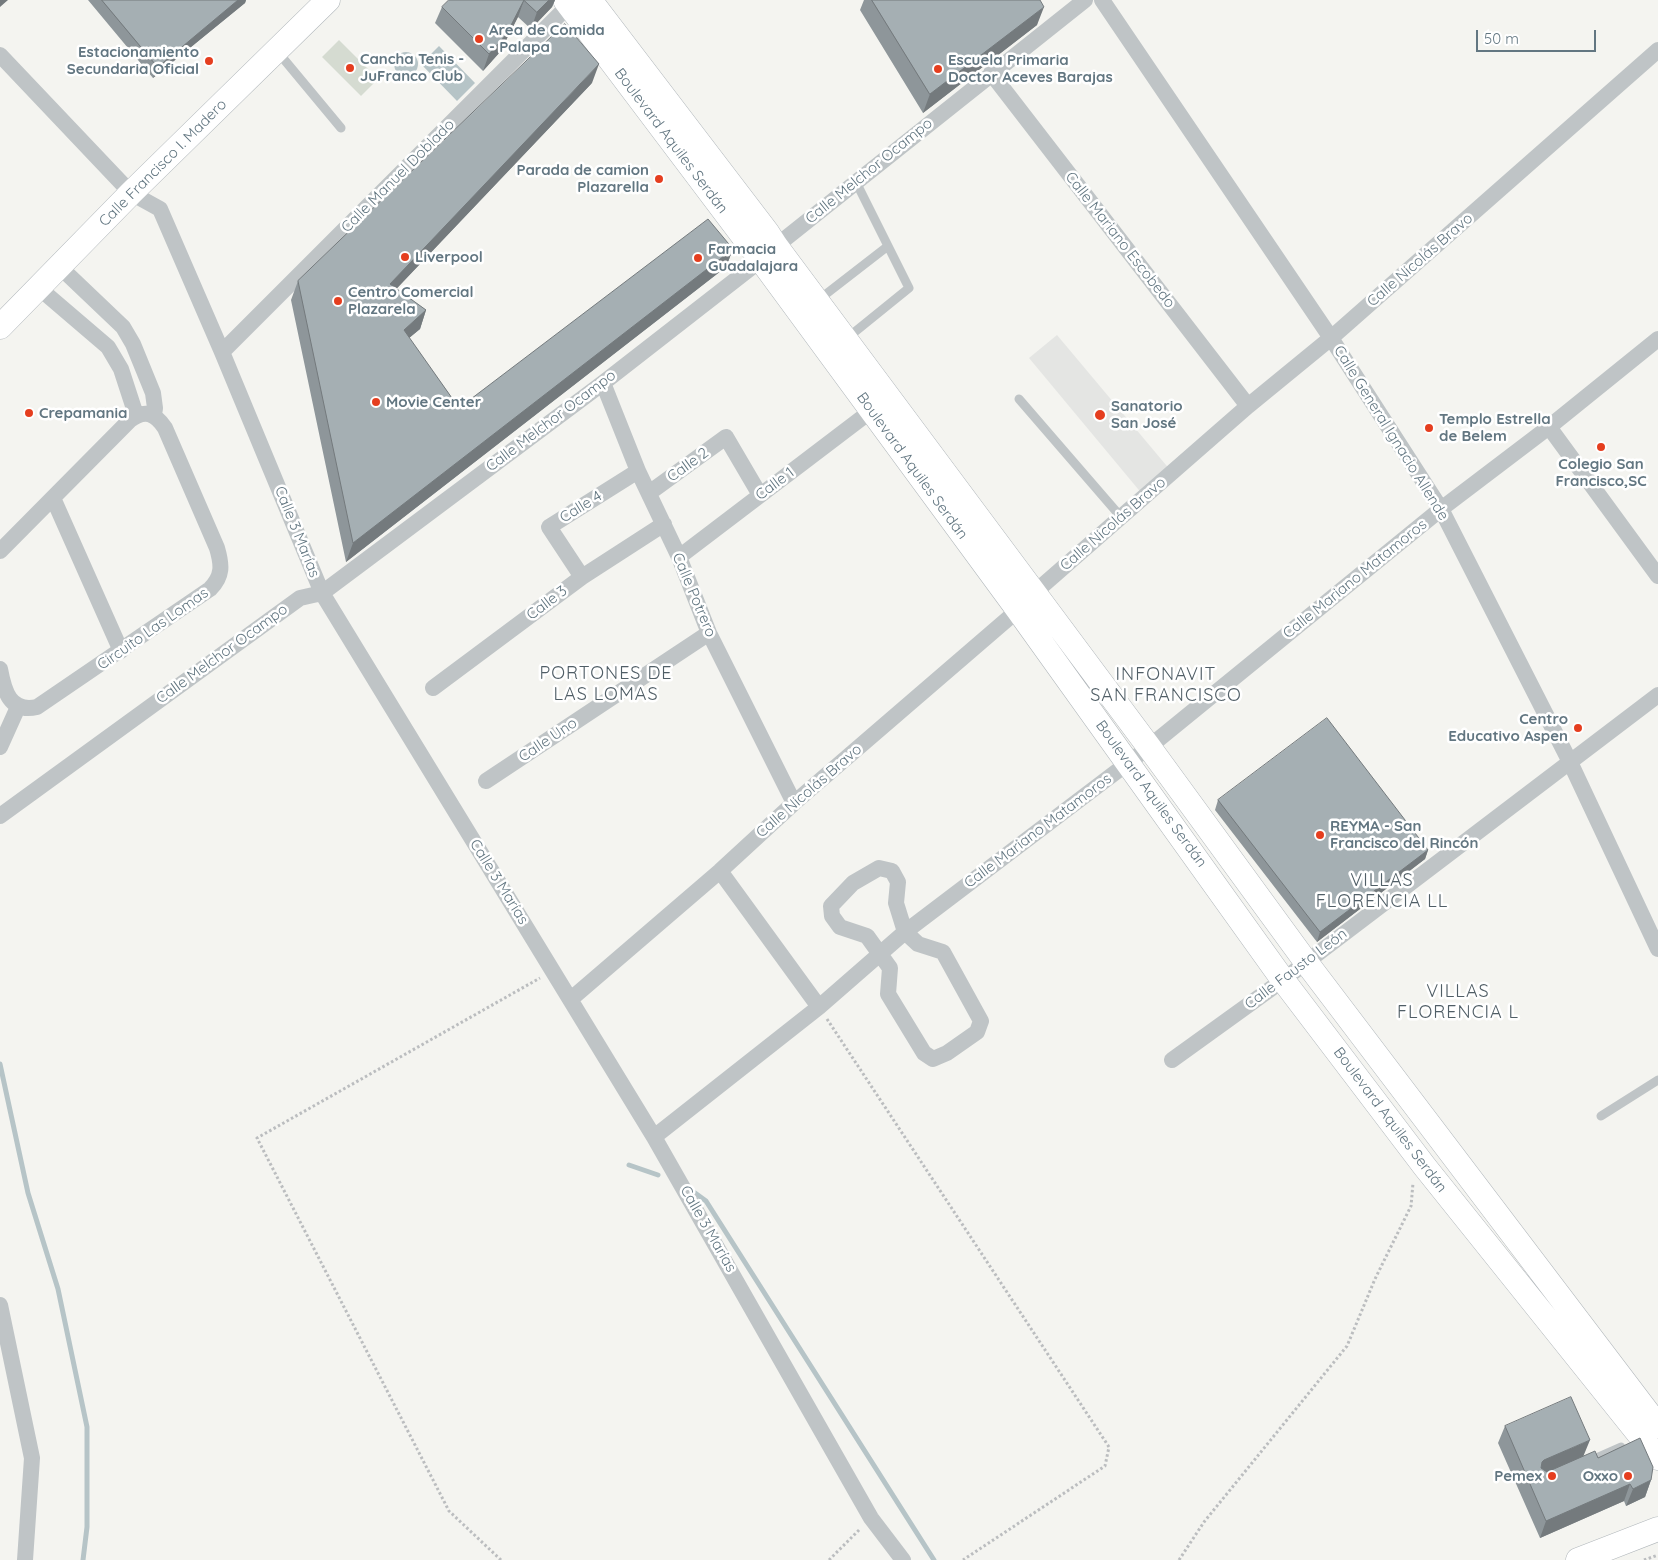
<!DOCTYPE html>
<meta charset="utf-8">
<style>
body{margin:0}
#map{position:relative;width:1658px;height:1560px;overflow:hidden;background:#f4f4f0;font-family:Quicksand,sans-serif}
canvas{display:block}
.scale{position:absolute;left:1476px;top:30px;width:120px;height:22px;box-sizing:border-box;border:2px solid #627681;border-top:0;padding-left:6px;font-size:15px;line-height:18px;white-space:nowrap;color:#627681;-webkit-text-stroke:4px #fff;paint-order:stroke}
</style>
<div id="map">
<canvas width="1658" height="1560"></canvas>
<div class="scale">50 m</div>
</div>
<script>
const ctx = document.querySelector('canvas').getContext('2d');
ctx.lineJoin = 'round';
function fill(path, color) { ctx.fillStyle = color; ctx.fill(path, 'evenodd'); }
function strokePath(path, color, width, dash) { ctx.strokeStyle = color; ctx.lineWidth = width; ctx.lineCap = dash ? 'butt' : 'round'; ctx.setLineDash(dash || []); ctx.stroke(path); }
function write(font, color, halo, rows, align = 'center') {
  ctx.font = font + ' Quicksand,sans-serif'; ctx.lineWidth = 5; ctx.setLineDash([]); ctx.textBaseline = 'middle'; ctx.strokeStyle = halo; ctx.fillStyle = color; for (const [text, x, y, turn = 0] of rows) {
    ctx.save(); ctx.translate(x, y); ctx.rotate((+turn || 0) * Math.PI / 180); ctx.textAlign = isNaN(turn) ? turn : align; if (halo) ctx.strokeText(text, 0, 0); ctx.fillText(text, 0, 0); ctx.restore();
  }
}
fill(new Path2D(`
 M1057,335l114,136 -28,24 -114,-137z`), '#e4e5e3');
fill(new Path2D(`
 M339,40l39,39 -17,17 -39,-39z`), '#d5dbd1');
fill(new Path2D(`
 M439,46l36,37 -18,18 -36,-37z
 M394 64a12 12 0 1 1 24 0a12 12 0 1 1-24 0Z`), '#b6c4c7');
strokePath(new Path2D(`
 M0,1064l28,129 30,96 29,138v100l-4,33
 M629,1165l29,10
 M695,1193l11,8 228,359`), '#b6c4c7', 5);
const secondary = new Path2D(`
 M565,0l196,260 257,350 265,370 142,187 233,291
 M590,0l177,232 9,14 373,501 157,215 352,464
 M0,327l131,-134 197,-193
 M1578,1560l80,-31`);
strokePath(secondary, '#b1b7bb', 25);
strokePath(new Path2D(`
 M827,1019l282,428 -4,19 -142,94
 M501,1560l-52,-49 -192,-373 283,-160
 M829,1560l31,-31
 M1179,1560l25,-38 143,-176 28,-67 36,-73 2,-23
 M1644,1560l14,-5`), '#bbbdbf', 3, [2.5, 2.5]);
strokePath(new Path2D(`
 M277,51l64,77
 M817,301l71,-55
 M846,339l63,-51 -53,-106
 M1019,399l102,118
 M1601,1116l57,-36
 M1587,1462l34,-15`), '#bfc4c6', 9);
strokePath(new Path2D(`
 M1102,0l229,338 110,171 129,253 88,187
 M0,55l131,138 29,16 62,143 100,241 332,544 217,381 32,42
 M991,73l257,333
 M60,267l63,60 10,17 20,49 2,15 -1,7
 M39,288l69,59 13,22 15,46
 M222,352l352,-352
 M603,383l35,88 41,86 30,76 85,170
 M1549,427l109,149
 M649,493l77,-56 34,58
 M53,498l68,153
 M0,551l130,-131c15,-11 25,-7 35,8l52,120c5,17 6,28 -7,41l-173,118c-27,6 -33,-16 -37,-38
 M679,557l192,-146
 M582,577l-33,-50 89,-56
 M433,688l149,-111 82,-53
 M0,747l18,-40
 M486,781l223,-148
 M0,816l300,-218 22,-5 281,-210 158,-123 15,-14 309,-246
 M879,868l13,3 6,11 -2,21 9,29 13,12 25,8 38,69 -4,11 -30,21 -14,6 -9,-6 -36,-59 2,-26 -23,-32 -27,-9 -8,-11 -1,-10 22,-23z
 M720,871l99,136
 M571,999l149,-128 74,-68 224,-193 16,-17 214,-187 83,-68 327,-288
 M1172,1060l111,-80 375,-285
 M654,1137l165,-130 86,-75 244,-185 292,-238 108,-82 109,-88
 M0,1305l32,153 -7,102`), '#bfc4c6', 16);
strokePath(secondary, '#fff', 24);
fill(new Path2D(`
 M88,0h158l-1,3 -92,75z
 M449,0h106l-3,7 -21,22 -13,-12 -18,35 -17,19 -48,-48 7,-16z
 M864,0h176l-3,25 -114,88 -63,-103z
 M592,83l-196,206 30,21 -6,19 -11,9 50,70 274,-159 -7,18 -380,295 -55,-262 7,-19z
 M1218,800l210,50 -3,9 -108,83 -102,-132z
 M1505,1426l79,30 14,2 53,22 -6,17 -19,9 -2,-5 -84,37 -42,-95z`), '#8e969a');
fill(new Path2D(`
 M0,0h8l-8,7z
 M238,0h8l-1,3 -92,75 5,-11z
 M524,0l-6,17 -18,35 -17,19 6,-17z
 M549,0h6l-3,7 -21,22 6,-17z
 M1044,7l-7,18 -114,88 7,-19z
 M599,64l-7,19 -209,220 7,-19z
 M733,249l-7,18 -380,295 7,-19z
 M426,310l-6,19 -23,19 7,-18z
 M1428,850l-3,9 -108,83 3,-10z
 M1590,1440l-7,17 -45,21 4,-16 2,-2z
 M1651,1480l-6,17 -19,9 7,-17z
 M1630,1484l-6,17 -84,37 6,-17z`), '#747a7d');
const building = new Path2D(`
 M102,0h136l-80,67z
 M449,0h75l-18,35 -17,19 -47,-47z
 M524,0h25l-12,12z
 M872,0h168l4,7 -114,87z
 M565,24l34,40 -209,220 36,26 -22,20 55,78 249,-189 25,30 -380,294 -55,-262z
 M1327,718l101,132 -108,82 -102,-132z
 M1571,1397l19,43 -46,20 -2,2 -1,6 6,4 48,-21 3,7 42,-20 13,29 -2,13 -18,9 -3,-5 -84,37 -41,-95z`);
fill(building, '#a5afb3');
strokePath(building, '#747a7d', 1);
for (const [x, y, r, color] of [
 [479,39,5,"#e53e1f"],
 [209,61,5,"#e53e1f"],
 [350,68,5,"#e53e1f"],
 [938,69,5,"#e53e1f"],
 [659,179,5,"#e53e1f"],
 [405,257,5,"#e53e1f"],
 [698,258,5,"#e53e1f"],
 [338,301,5,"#e53e1f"],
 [376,402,5,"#e53e1f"],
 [29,413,5,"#e53e1f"],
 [1100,415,6,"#e53e1f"],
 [1429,428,5,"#e53e1f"],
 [1601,447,5,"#e53e1f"],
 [1578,728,5,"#e53e1f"],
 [1320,835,5,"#e53e1f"],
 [1552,1476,5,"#e53e1f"],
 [1628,1476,5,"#e53e1f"]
]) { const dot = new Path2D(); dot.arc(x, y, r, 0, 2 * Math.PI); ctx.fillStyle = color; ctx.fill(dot); strokePath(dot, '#fff', 2); }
write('bold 15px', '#627681', '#fff', [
 ["Area de Comida",489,30],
 ["- Palapa",489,47],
 ["Estacionamiento",199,52,"right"],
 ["Secundaria Oficial",199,69,"right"],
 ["Cancha Tenis -",360,59],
 ["JuFranco Club",360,76],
 ["Escuela Primaria",948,60],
 ["Doctor Aceves Barajas",948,77],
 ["Parada de camion",649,170,"right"],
 ["Plazarella",649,187,"right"],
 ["Farmacia",708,249],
 ["Guadalajara",708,266],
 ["Liverpool",415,257],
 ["Centro Comercial",348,292],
 ["Plazarela",348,309],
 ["Movie Center",386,402],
 ["Sanatorio",1111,406],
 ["San José",1111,423],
 ["Crepamania",39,413],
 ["Templo Estrella",1439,419],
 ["de Belem",1439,436],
 ["Colegio San",1601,464,"center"],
 ["Francisco,SC",1601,481,"center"],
 ["Centro",1568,719,"right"],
 ["Educativo Aspen",1568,736,"right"],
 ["REYMA - San",1330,826],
 ["Francisco del Rincón",1330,843],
 ["Pemex",1542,1476,"right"],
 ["Oxxo",1618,1476,"right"]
], 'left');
write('15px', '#627681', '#fff', [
 ["Boulevard Aquiles Serdán",671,141,53],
 ["Calle Francisco I. Madero",163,163,-45],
 ["Calle Melchor Ocampo",869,171,-39],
 ["Calle Manuel Doblado",398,176,-45],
 ["Calle Mariano Escobedo",1120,240,52],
 ["Calle Nicolás Bravo",1420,260,-41],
 ["Calle Melchor Ocampo",551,421,-37],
 ["Calle General Ignacio Allende",1391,433,58],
 ["Calle 2",688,465,-36],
 ["Boulevard Aquiles Serdán",912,466,54],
 ["Calle 1",775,484,-37],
 ["Calle 4",581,507,-32],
 ["Calle Nicolás Bravo",1113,524,-41],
 ["Calle 3 Marías",297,532,68],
 ["Calle Mariano Matamoros",1355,579,-39],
 ["Calle Potrero",694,595,67],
 ["Calle 3",547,603,-37],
 ["Circuito Las Lomas",153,629,-35],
 ["Calle Melchor Ocampo",222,654,-36],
 ["Calle Uno",548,740,-34],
 ["Calle Nicolás Bravo",809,791,-41],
 ["Boulevard Aquiles Serdán",1151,794,54],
 ["Calle Mariano Matamoros",1038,831,-37],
 ["Calle 3 Marías",499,882,58],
 ["Calle Fausto León",1296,969,-37],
 ["Boulevard Aquiles Serdán",1390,1120,53],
 ["Calle 3 Marías",708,1229,60]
]);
ctx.letterSpacing = '1px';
write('18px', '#505e66', '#fff', [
 ["PORTONES DE",606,674],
 ["LAS LOMAS",606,695],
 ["INFONAVIT",1166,675],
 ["SAN FRANCISCO",1166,696],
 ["VILLAS",1382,881],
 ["FLORENCIA LL",1382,902],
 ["VILLAS",1458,992],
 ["FLORENCIA L",1458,1013]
]);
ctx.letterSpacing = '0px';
</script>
